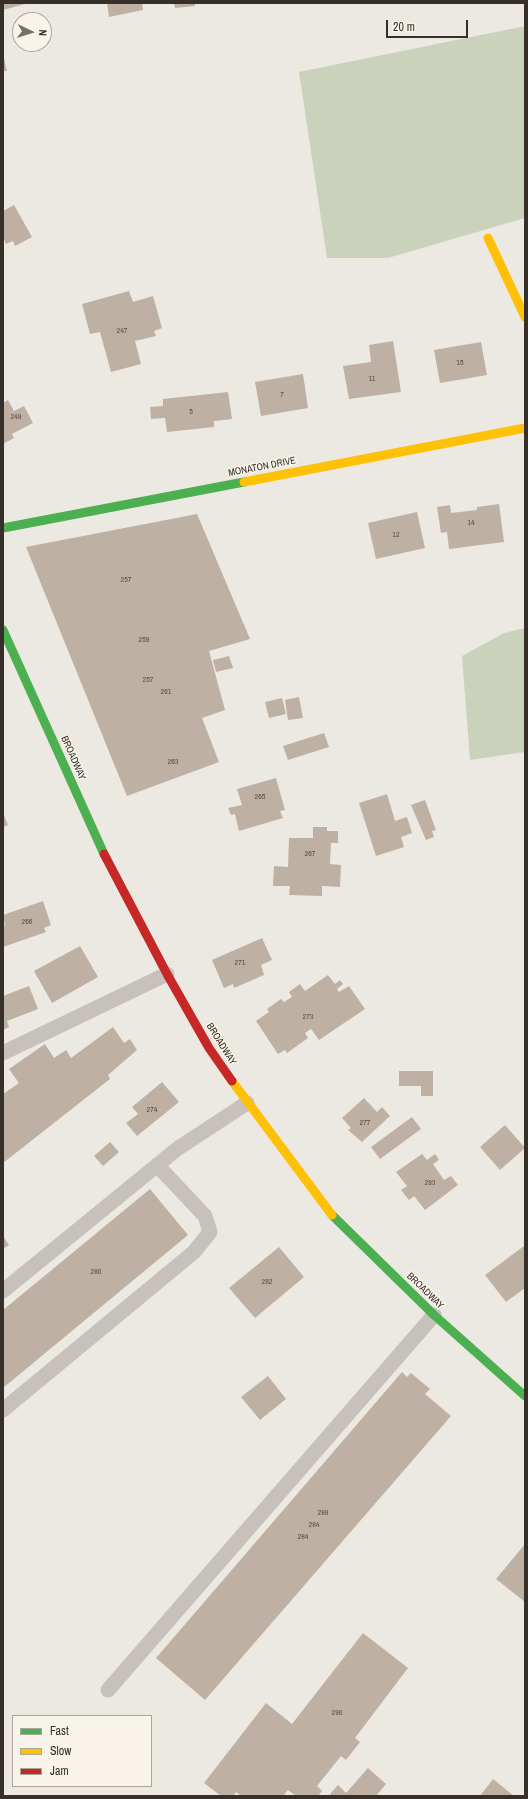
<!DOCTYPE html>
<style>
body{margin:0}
#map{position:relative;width:528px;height:1799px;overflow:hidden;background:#ece9e2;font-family:"Archivo Narrow",sans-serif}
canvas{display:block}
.frame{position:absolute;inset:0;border:4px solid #372f29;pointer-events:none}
.legend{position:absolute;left:12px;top:1715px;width:140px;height:72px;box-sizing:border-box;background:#f9f4e9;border:1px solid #aba59c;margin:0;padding:5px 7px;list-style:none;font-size:12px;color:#372f29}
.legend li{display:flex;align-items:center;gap:8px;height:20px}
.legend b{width:20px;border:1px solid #aba59c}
.north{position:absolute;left:12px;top:12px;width:40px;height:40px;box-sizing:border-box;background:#f9f4e9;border:1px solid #aba59c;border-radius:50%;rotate:94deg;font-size:11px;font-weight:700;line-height:16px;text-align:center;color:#372f29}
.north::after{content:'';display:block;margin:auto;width:14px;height:18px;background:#76706a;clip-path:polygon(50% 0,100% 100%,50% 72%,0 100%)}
.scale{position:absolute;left:386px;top:20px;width:82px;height:18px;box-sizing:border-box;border:2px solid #372f29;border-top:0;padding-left:5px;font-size:12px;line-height:14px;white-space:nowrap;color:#372f29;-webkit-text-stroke:3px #f9f4e9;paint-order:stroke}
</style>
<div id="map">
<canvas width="528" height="1799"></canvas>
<div class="frame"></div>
<ul class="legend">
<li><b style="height:5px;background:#4caf50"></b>Fast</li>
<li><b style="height:5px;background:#ffc107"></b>Slow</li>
<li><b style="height:5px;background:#c62828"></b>Jam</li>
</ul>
<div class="north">N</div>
<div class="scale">20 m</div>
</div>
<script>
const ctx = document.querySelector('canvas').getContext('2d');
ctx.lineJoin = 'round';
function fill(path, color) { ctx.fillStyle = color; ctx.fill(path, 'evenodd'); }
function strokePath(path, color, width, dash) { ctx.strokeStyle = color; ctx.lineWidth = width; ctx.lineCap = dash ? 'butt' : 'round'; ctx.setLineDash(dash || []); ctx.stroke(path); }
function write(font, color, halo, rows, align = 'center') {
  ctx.font = font + ' "Archivo Narrow",sans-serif'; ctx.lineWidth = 3; ctx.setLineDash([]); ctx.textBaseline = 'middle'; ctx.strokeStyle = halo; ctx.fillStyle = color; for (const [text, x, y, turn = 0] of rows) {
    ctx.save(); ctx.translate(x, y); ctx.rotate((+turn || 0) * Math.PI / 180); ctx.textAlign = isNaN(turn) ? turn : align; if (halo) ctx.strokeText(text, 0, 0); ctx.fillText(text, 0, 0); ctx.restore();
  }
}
fill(new Path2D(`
 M525,26v192l-137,40h-61l-28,-186z
 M525,628v124l-55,8 -8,-104 42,-23z`), '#cbd2bc');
fill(new Path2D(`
 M3,3h22v1l-22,6z
 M107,3h35l1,7 -34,7z
 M174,3h21v3l-20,2z
 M3,54l4,17h-4z
 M14,205l18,32 -17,9 -2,-5 -7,3 -3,-6v-27z
 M129,291l4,11 20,-6 9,32 -8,3 2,5 -21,5 6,23 -30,8 -11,-40 -10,2 -8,-30z
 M393,341l8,51 -52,7 -6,-33 28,-4 -2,-17z
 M481,342l6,33 -47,8 -6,-33z
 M303,374l5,34 -47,8 -6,-34z
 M228,392l4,27 -18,2v6l-47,5 -2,-14 -14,1 -1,-12 13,-1v-7z
 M8,400l6,11 10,-5 9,17 -21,11 2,4 -11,6v-41z
 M499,504l5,38 -55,7 -2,-17 -6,1 -4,-26 13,-2 1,8 26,-3v-3z
 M417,512l8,36 -49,11 -8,-36z
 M197,514l53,125 -41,12 16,59 -23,8 17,44 -92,34 -101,-249z
 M229,656l4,12 -17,4 -3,-12z
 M299,697l4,21 -15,2 -3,-20z
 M282,698l4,16 -17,4 -4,-16z
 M324,733l5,14 -41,13 -5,-14z
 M276,778l9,32 -5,1 3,7 -44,13 -4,-17 -4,1 -3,-7 14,-3 -5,-16z
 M387,794l8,27 12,-4 5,16 -11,4 3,10 -28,9 -17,-53z
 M425,800l11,30 -4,1 2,6 -8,3 -15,-35z
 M3,813l5,12 -5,2z
 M313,827h14v4h11v12h-7l-1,21 11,1 -1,22 -18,-1v10l-33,-1 1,-9h-17l1,-20 14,1 1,-29h24z
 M43,901l8,24 -7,3 2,4 -43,15v-21l2,-1 -2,-10z
 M262,938l10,22 -11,5 3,10 -30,13 -1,-4 -9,4 -12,-28z
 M80,946l18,31 -46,26 -18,-32z
 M328,975l7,9 5,-4 3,4 -6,5 2,3 10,-6 16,23 -46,31 -8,-11 -6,4 3,5 -21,15 -2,-3 -7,4 -22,-33 13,-9 -2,-3 14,-10 3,3 8,-5 -3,-5 11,-8 5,7z
 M29,986l9,23 -31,12 2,6 -6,3v-34z
 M113,1027l11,16 6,-4 7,11 -29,25 2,4 -107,84v-69l16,-11 -10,-14 36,-25 9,14 12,-8 5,8z
 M399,1071h34v25h-12v-10h-22z
 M162,1082l17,20 -42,34 -11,-13 12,-9 -6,-7z
 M364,1098l13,14 5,-5 8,9 -28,26 -14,-12 3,-2 -9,-10z
 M412,1117l9,12 -41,30 -9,-12z
 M505,1125l20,23 -25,22 -20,-23z
 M110,1142l9,10 -16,14 -9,-10z
 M422,1154l5,6 8,-6 4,6 -6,4 11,16 7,-4 7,9 -33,25 -11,-14 -5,4 -8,-10 6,-4 -11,-14z
 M150,1189l38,46 -185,153v-78z
 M3,1236l6,9 -6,4z
 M524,1246l1,42 -19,14 -21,-27z
 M279,1247l25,30 -49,41 -26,-30z
 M402,1372l5,5 4,-4 19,16 -5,5 26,22 -246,284 -49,-42z
 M268,1376l18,23 -26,21 -19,-23z
 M525,1544v58l-29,-23z
 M363,1633l45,35 -53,70 5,4 -14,18 -5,-4 -24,30 5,5 -4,5h-22l-8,-6 -5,6h-42l-5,-4 -3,4h-12l-17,-13 62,-80 26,21z
 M368,1768l18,16 -10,12h-44l-2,-2 8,-9 8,8z
 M493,1779l21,17h-34z`), '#bfb0a4');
strokePath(new Path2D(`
 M3,1053l164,-79
 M3,1291l174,-142 70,-46
 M3,1410l191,-158 16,-20 -5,-16 -48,-51
 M108,1690l326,-375`), '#c6c1ba', 15);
strokePath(new Path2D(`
 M3,528l241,-46
 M3,630l101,224
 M332,1215l102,100 91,81`), '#4caf50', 9);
strokePath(new Path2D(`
 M488,238l37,79
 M244,482l281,-54
 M232,1081l100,134`), '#ffc107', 9);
strokePath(new Path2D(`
 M104,854l63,120 42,74 23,33`), '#c62828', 9);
write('8px', '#594f48', null, [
 ["247",122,331],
 ["15",460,363],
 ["11",372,379],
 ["7",282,395],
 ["5",191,412],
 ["249",16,417],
 ["14",471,523],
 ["12",396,535],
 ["257",126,580],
 ["259",144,640],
 ["257",148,680],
 ["261",166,692],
 ["263",173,762],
 ["265",260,797],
 ["267",310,854],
 ["266",27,922],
 ["271",240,963],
 ["273",308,1017],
 ["274",152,1110],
 ["277",365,1123],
 ["283",430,1183],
 ["280",96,1272],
 ["282",267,1282],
 ["288",323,1513],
 ["284",314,1525],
 ["284",303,1537],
 ["290",337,1713]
]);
write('10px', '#372f29', '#f9f4e9', [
 ["MONATON DRIVE",262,467,-11],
 ["BROADWAY",73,758,66],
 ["BROADWAY",221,1044,58],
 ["BROADWAY",425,1291,44]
]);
</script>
